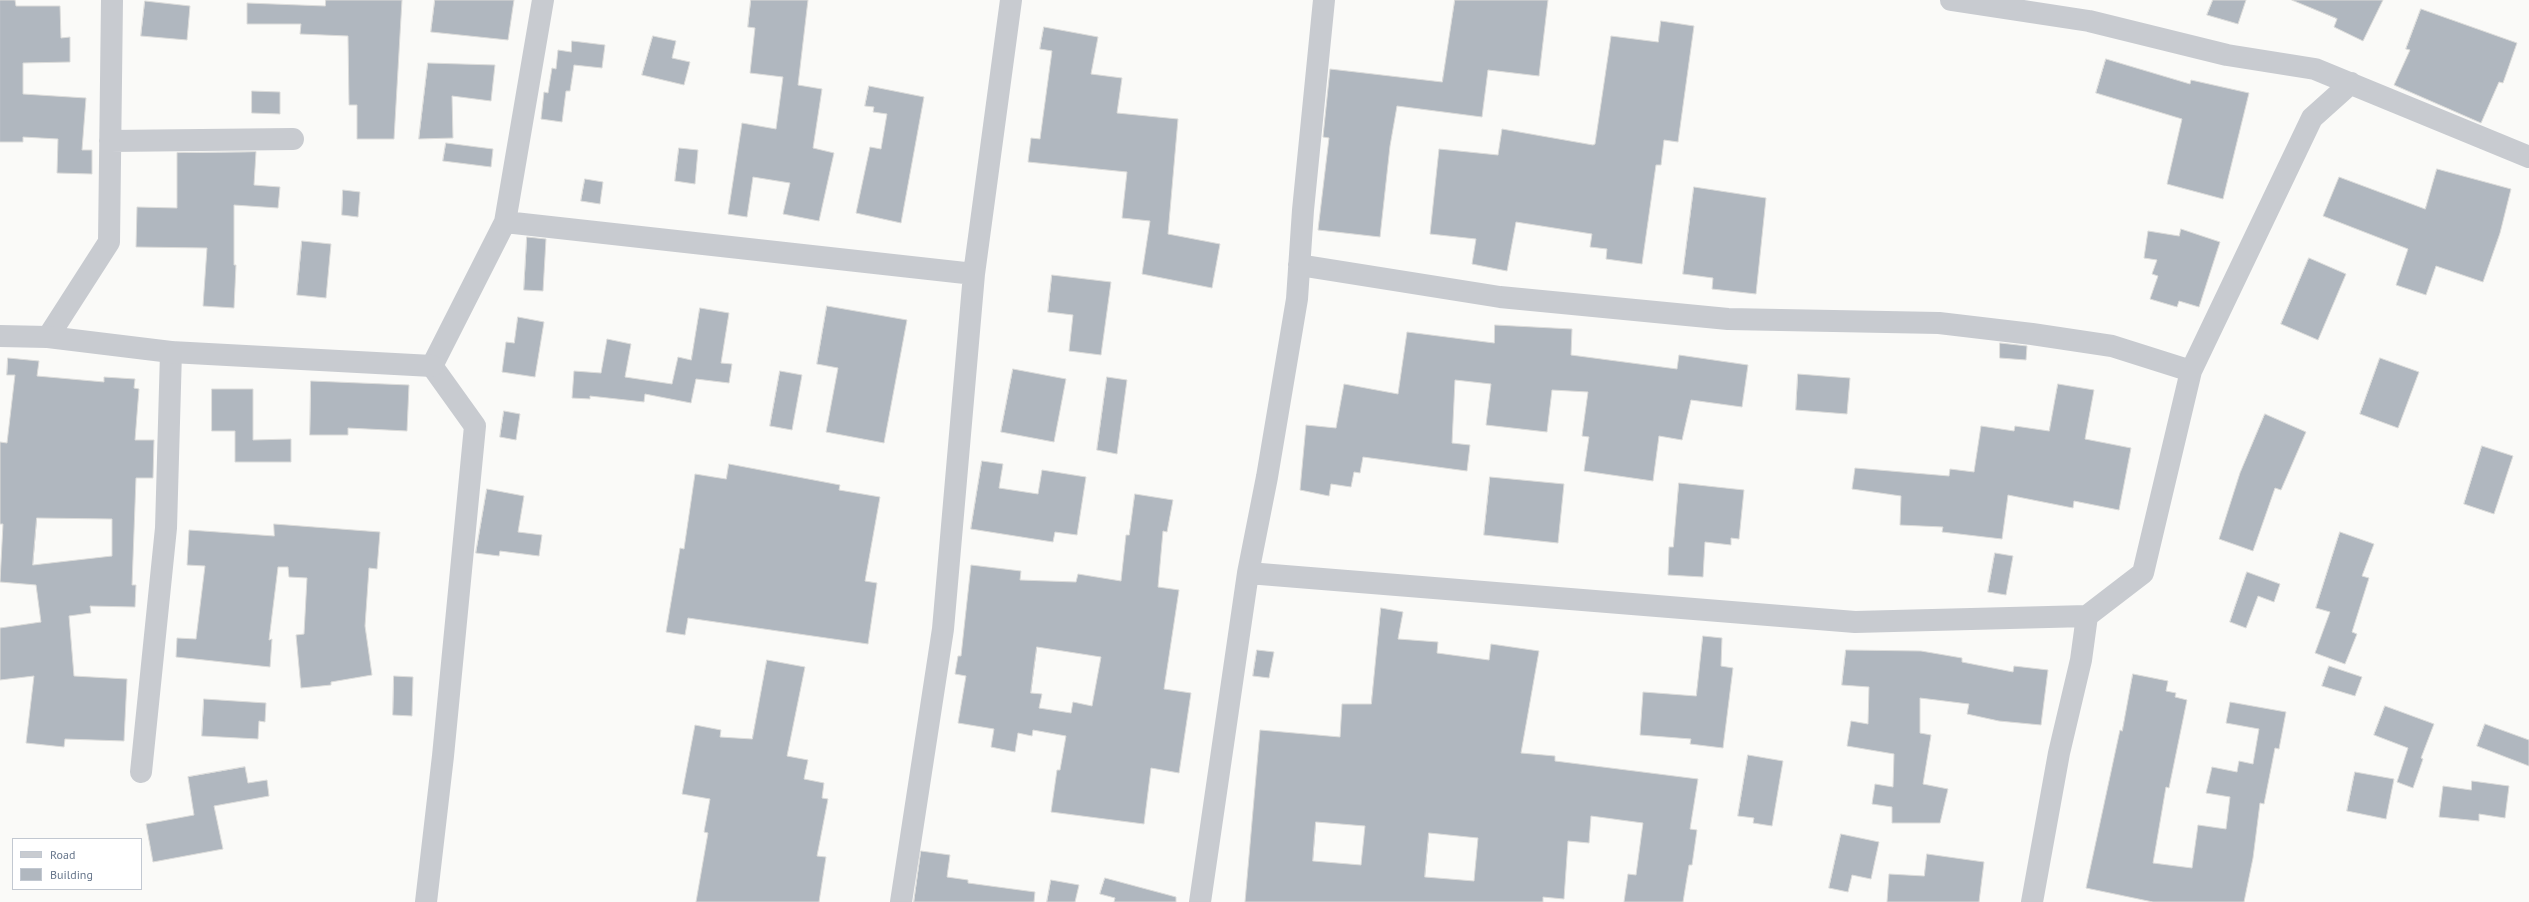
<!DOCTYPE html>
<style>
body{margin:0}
#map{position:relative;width:2529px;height:902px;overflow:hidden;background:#fafaf8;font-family:"PT Sans",sans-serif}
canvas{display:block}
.legend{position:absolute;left:12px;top:838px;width:130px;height:52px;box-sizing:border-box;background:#fff;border:1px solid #c2c8d1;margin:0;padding:5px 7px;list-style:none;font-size:12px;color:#67768b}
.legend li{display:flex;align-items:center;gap:8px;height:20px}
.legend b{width:20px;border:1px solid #c2c8d1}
</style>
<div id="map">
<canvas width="2529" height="902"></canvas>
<ul class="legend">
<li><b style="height:5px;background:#c8cbd0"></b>Road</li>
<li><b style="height:11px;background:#b0b7bf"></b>Building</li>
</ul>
</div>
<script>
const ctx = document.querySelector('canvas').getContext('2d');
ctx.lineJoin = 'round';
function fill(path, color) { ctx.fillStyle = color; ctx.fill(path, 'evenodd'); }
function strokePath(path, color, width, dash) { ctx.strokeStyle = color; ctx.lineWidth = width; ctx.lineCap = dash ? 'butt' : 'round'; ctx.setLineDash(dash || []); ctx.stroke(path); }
const building = new Path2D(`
 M0,0h15l1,6h44l1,32 9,-1v25l-47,1v31l63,4 -4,52h10v24l-35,-1 1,-34 -35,-2v5h-23z
 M326,0h76l-8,139h-37v-34h-8l-1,-69 -48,-2 1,-10h-54v-21l78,3z
 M435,0h79l-6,40 -77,-8z
 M751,0h57l-10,85 24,4 -9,59 21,5 -15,68 -36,-7 7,-31 -37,-6 -6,40 -19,-3 14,-91 34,6 7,-52 -33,-4 5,-45 -7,-1z
 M1455,0h93l-9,76 -51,-6 -6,47 -85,-11 -7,40 -10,91 -62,-7 11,-92 -6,-1 7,-68 112,13z
 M2213,0h33l-8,24 -31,-9z
 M2292,0h91l-20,41 -29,-14 3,-8z
 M145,1l45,5 -3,34 -46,-4z
 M2421,9l96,34 -14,40 -4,-1 -18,41 -87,-38 16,-35 -4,-1z
 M1661,21l33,5 -16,116 -14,-2 -3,25h-5l-14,99 -36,-5 1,-10 -17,-2 2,-13 -76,-12 -9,49 -35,-7 4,-25 -46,-5 9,-85 59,6 4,-26 91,16 2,-1 16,-108 47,6z
 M1044,27l54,10 -7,37 31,4 -5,35 61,6 -10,115 52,10 -8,44 -70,-14 8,-53 -28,-3 5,-46 -99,-10 3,-24 9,1 12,-88 -12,-2z
 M653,36l23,5 -4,17 18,4 -6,23 -42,-10z
 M572,41l33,4 -3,23 -28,-3 -4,26h-4l-4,31 -21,-3 3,-27 4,1 4,-25 4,1 2,-19 13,2z
 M2106,59l84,25 1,-4 58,13 -26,106 -56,-15 15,-65 -86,-26z
 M428,63l67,2 -4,36 -39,-5 1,42 -34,1z
 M869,86l55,11 -23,126 -45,-10 14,-66 11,2 6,-35 -14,-2 1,-5 -9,-1z
 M252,91l28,1v22l-28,-1z
 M446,143l47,6 -2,18 -48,-6z
 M679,148l19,2 -3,34 -20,-3z
 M256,152l-2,33 26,2 -2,21 -44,-3v60h2l-2,43 -31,-2 4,-58 -71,-1 1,-40 40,1v-55z
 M2437,169l74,20 -11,44 -17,49 -47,-16 -10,29 -30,-10 12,-36 -85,-33 16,-39 86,32z
 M585,179l18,3 -3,22 -19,-3z
 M1694,187l72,11 -10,96 -44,-5 1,-11 -30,-4z
 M343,190l17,2 -2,25 -16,-2z
 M2181,229l39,13 -21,65 -20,-6 -2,6 -27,-8 8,-23 -6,-2 5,-14 -13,-2 4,-27 31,5z
 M527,237l19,2 -3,52 -19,-1z
 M302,241l29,3 -5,54 -29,-3z
 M2309,258l37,16 -28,66 -37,-16z
 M1052,275l59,7 -10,73 -32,-4 4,-36 -25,-3z
 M827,306l80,14 -23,123 -58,-11 12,-64 -21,-4z
 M700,308l29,5 -8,50 11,1 -3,19 -33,-4 -5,24 -46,-9 -1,8 -54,-6v3l-18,-1 2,-27 27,2 6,-34 24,5 -6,33 47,7 6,-27 13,3z
 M518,317l26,5 -9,55 -33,-5 4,-30 8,1z
 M1495,325l77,4 -1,26 106,14 2,-14 69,10 -6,42 -51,-7 -9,40 -23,-4 -6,45 -69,-10 5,-34 -7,-1 6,-44 -36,-2 -5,42 -61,-7 5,-41 -36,-4 -3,63 18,2 -3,26 -104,-14 -3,16 -6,-1 -3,15 -20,-3 -2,12 -29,-6 6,-65 30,3 8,-44 54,10 9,-62 87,11z
 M2000,343l27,3 -1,14 -26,-2z
 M8,358l31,3 -2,15 67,6v-5l31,2 -1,9 5,1 -4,51h19l-1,38h-17l-4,107h4l-1,22 -45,-1 1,7 -22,3 5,60 53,3 -3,62 -59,-2 -1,8 -38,-4 8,-67 -34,4v-52l41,-6 -5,-37 -36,-3 3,-58h-3v-82l7,1 8,-68h-8zM37,518l75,1v37l-79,9z
 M2380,358l39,14 -21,56 -38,-14z
 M1013,369l53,10 -12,63 -53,-10z
 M780,371l22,4 -10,55 -22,-4z
 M1798,374l52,4 -3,36 -51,-4z
 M1107,377l20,3 -10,74 -20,-4z
 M311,381l98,4 -2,46 -59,-3v7h-38z
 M2058,384l36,6 -9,49 46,9 -12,62 -45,-9 -1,7 -65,-13 -6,44 -60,-7 1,-5 -43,-2 1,-29 -49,-7 3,-21 94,8 1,-7 24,3 7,-46 33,5 1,-5 34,5z
 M212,389h41v51l38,-1v23h-56v-31h-23z
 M504,411l16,3 -4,26 -16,-3z
 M2265,414l41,18 -25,58 -6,-2 -22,63 -34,-12 21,-66z
 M2482,446l31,10 -19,58 -30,-10z
 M982,461l21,3 -4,24 39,6 4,-24 44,7 -9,58 -22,-3 -2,10 -82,-13z
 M729,464l111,21 -1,5 41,7 -15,84 12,2 -9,61 -180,-26 -3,17 -19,-3 14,-84 4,1 11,-75 31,5z
 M1490,477l74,7 -6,59 -74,-8z
 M1679,483l65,7 -5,49 -8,-1v7l-26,-3 -2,35 -35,-2 1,-28h4z
 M487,489l37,7 -6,36 24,3 -3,21 -39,-5 -1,5 -23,-3z
 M1135,494l38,6 -6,32 -4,-1 -5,56 21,3 -15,99 27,4 -12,80 -28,-5 -7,56 -93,-12 6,-42h3l6,-34 -33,-6 -1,6 -14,-3 -3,19 -24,-5 3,-18 -36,-6 8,-47 -11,-2 3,-18h3l10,-91 50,6 -1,9 56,2 2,-8 43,7 5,-46h3zM1037,647l64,10 -9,49 -19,-4 -2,11 -32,-5 3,-14 -11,-1z
 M274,524l106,8 -3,37 -8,-1 -4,58 7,49 -41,7v3l-30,3 -5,-53 8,-1 3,-56 -18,-1 -1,-10h-10l-9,73 3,-1 -2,28 -94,-10 1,-19 19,1 9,-73 -18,-1 2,-35 85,6z
 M2340,532l34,12 -12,32 7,2 -17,54 5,2 -12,30 -30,-11 15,-41 -14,-4z
 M1995,553l18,3 -7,39 -18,-3z
 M2247,572l33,12 -6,18 -16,-6 -12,32 -16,-6z
 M1381,608l22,4 -5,27 40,3 -1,11 52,7 2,-16 48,7 -18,102 34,3v5l143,18 -8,50 7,1 -5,35h-3l-6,37h-59l4,-28 8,1 7,-52 -52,-7 -2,27 -21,-2 -4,58 -21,-2v5h-298l15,-172 80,7 2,-33h29zM1316,822l49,4 -4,39 -48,-4zM1429,833l49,5 -4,43 -49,-4z
 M1703,636l19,2 -1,28 12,2 -10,80 -33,-4 1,-5 -51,-4 3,-43 53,4z
 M1257,650l17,2 -5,26 -16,-2z
 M1846,650l75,1 41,7v4l51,10 1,-6 34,4 -7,55 -42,-4 -32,-7 2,-10 -49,-6v35l11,2 -8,49 25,5 -8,34h-48v-16l-20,-3 3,-20 18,3 1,-33 -47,-8 4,-25 17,3 1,-37 -27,-2z
 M767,660l38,7 -18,89 21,4 -4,19 20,4 -2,15 6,1 -11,57 9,1 -7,45h-123l12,-69 -4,-1 6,-33 -28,-5 13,-69 26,5 -1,7 32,2z
 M2329,666l33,11 -7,19 -33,-10z
 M2133,674l35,7 -2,10 10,2 -1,4 12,3 -18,88 -3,-1 -13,76 39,5 6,-43 28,4 4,-32 -24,-4 6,-26 25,5 2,-11 14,3 6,-35 -33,-6 4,-21 56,10 -7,37 -4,-1 -11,56 -4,-1 -7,55 -9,44h-91l-67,-14 34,-158 2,1z
 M394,676l19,1 -1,39 -19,-1z
 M204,699l62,4 -1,19 -6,-1 -1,18 -56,-3z
 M2385,706l49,18 -13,34 2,1 -10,29 -16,-6 11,-34 -34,-13z
 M2485,724l44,16v26l-52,-20z
 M1748,755l35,6 -11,65 -19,-3 1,-5 -16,-2z
 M245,767l3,16 19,-3 2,16 -55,10 9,43 -70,13 -7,-38 48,-9 -6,-38z
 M2355,772l39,7 -8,40 -39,-8z
 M2472,781l37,5 -4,32 -26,-4v7l-40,-4 4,-31 28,4z
 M1841,834l38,8 -8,37 -19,-4 -4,17 -19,-4z
 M921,851l29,4 -3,22 21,3v3l67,9 -1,10h-120z
 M1927,854l57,8 -5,40h-92l2,-28 35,2z
 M1105,878l71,19v5h-62l1,-4 -15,-4z
 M1051,880l28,5 -4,17h-28z`);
fill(building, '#b0b7bf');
strokePath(building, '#dcdcda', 1);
strokePath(new Path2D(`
 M1951,0l138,21 138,34 88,14 214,88
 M110,141l183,-2
 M505,222l469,52
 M1299,265l201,32 228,22 211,4 93,11 80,12 79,25
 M48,337l61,-95 3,-242
 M1248,573l607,49 232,-6
 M141,772l25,-244 5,-176
 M426,902l17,-146 32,-330 -43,-60 73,-144 38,-222
 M901,902l42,-273 31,-355 37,-274
 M1200,902l48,-329 19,-96 30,-178 6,-89 21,-210
 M2032,902l27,-149 22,-93 6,-44 56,-43 48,-202 121,-253 39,-35`), '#c8cbd0', 22);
strokePath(new Path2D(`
 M0,336l48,1 123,15 261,14`), '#c8cbd0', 22);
</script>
